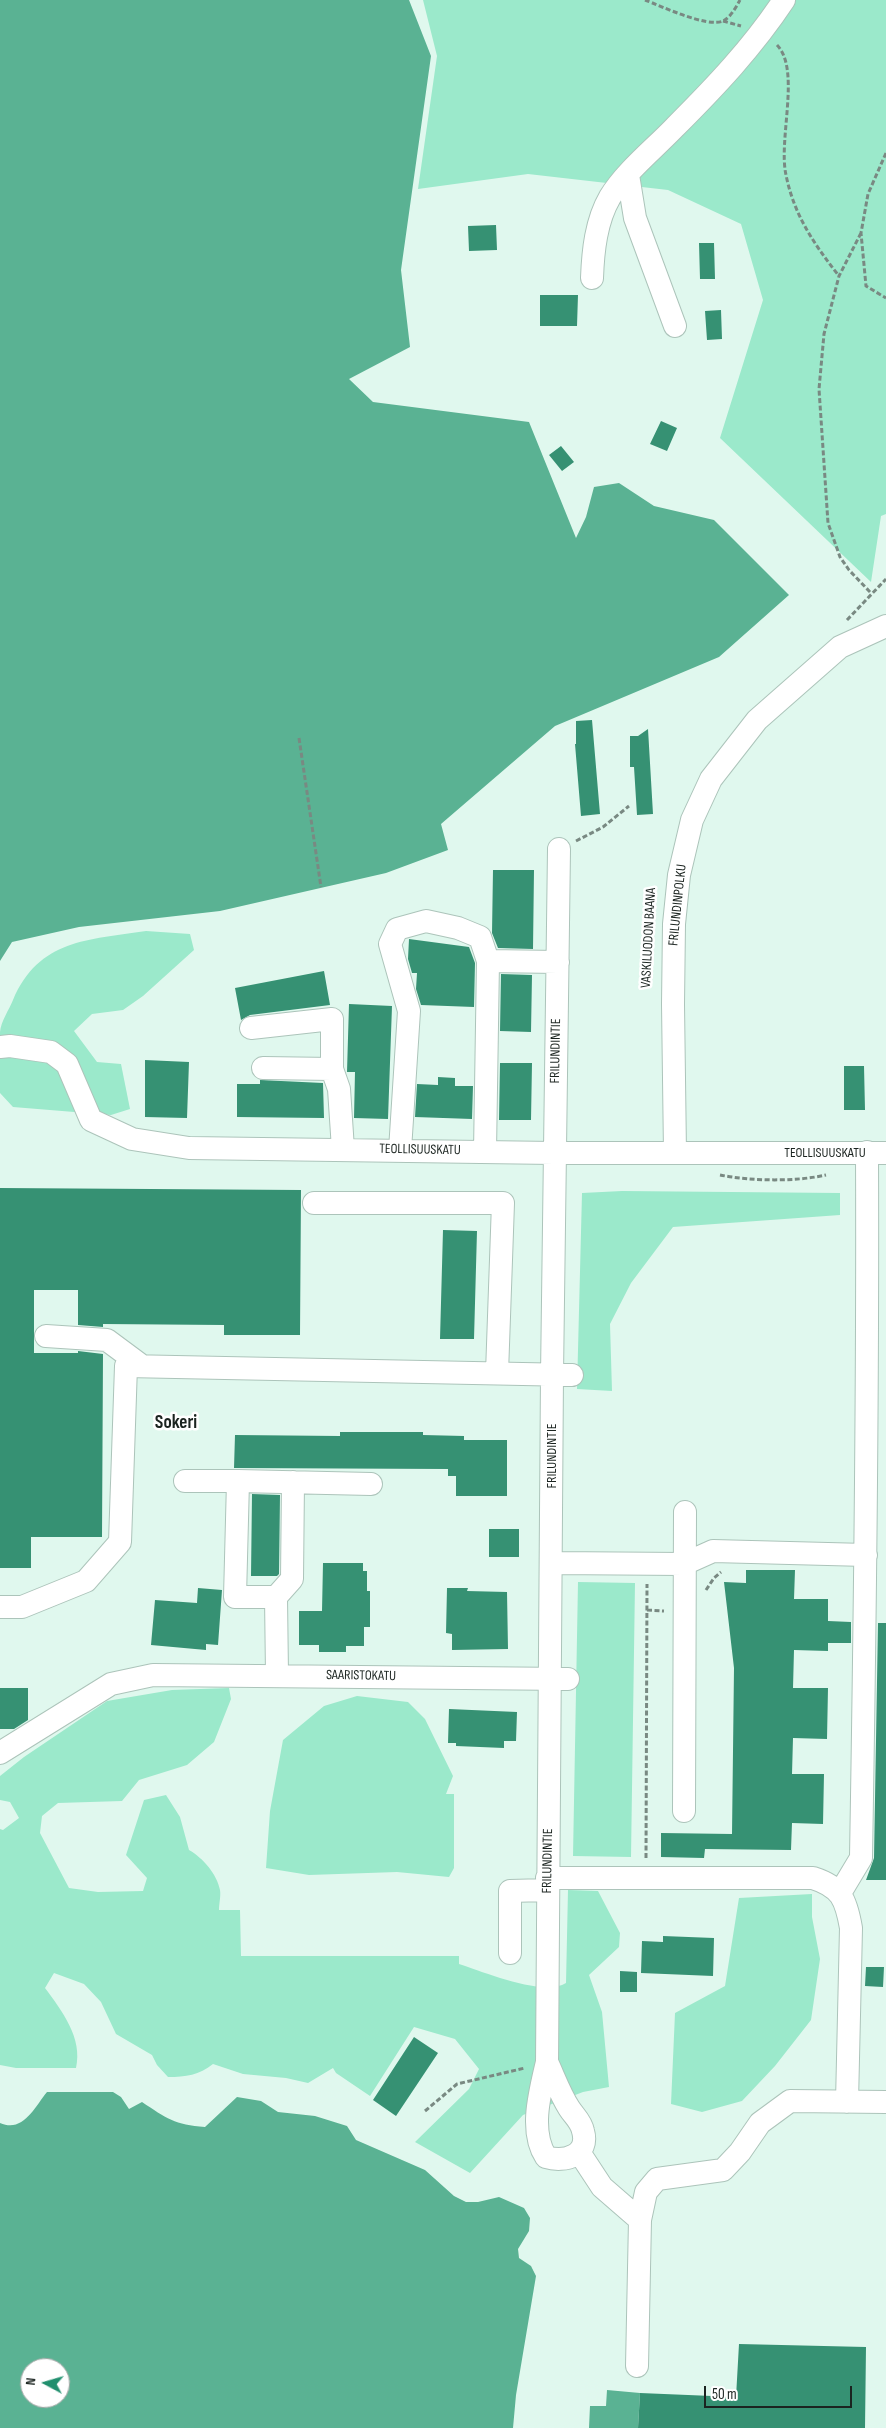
<!DOCTYPE html>
<style>
body{margin:0}
#map{position:relative;width:886px;height:2428px;overflow:hidden;background:#e0f8ee;font-family:"Sofia Sans Condensed",sans-serif}
canvas{display:block}
.north{position:absolute;left:20px;top:2358px;width:50px;height:50px;box-sizing:border-box;background:#fff;border:1px solid #a4a7a6;border-radius:50%;rotate:276deg;font-size:14px;font-weight:700;line-height:20px;text-align:center;color:#1b2420}
.north::after{content:'';display:block;margin:auto;width:18px;height:22px;background:#218f6e;clip-path:polygon(50% 0,100% 100%,50% 72%,0 100%)}
.scale{position:absolute;left:704px;top:2386px;width:148px;height:22px;box-sizing:border-box;border:2px solid #1b2420;border-top:0;padding-left:6px;font-size:15px;line-height:18px;white-space:nowrap;color:#1b2420;-webkit-text-stroke:4px #fff;paint-order:stroke}
</style>
<div id="map">
<canvas width="886" height="2428"></canvas>
<div class="north">N</div>
<div class="scale">50 m</div>
</div>
<script>
const ctx = document.querySelector('canvas').getContext('2d');
ctx.lineJoin = 'round';
function fill(path, color) { ctx.fillStyle = color; ctx.fill(path, 'evenodd'); }
function strokePath(path, color, width, dash) { ctx.strokeStyle = color; ctx.lineWidth = width; ctx.lineCap = dash ? 'butt' : 'round'; ctx.setLineDash(dash || []); ctx.stroke(path); }
function write(font, color, halo, rows, align = 'center') {
  ctx.font = font + ' "Sofia Sans Condensed",sans-serif'; ctx.lineWidth = 5; ctx.setLineDash([]); ctx.textBaseline = 'middle'; ctx.strokeStyle = halo; ctx.fillStyle = color; for (const [text, x, y, turn = 0] of rows) {
    ctx.save(); ctx.translate(x, y); ctx.rotate((+turn || 0) * Math.PI / 180); ctx.textAlign = isNaN(turn) ? turn : align; if (halo) ctx.strokeText(text, 0, 0); ctx.fillText(text, 0, 0); ctx.restore();
  }
}
fill(new Path2D(`
 M423,0h463v514l-5,2 -10,66 -151,-144 43,-138 -22,-76 -73,-34 -140,-16 -110,15 19,-133z
 M146,931l44,3 4,16 -51,46 -20,14 -31,4 -18,17 23,31 24,2 9,45 -19,6 -98,-8 -13,-14c0,-20 0,-42 0,-61 1,-11 9,-22 13,-32 26,-61 75,-60 133,-69z
 M622,1191l218,2v22l-167,12 -42,56 -21,41 2,67 -35,-2 5,-196z
 M578,1582l57,1 -4,274 -58,-1z
 M229,1688l2,11 -17,43 -27,23 -48,15 -17,21 -64,2 -16,13 -2,17 29,55 29,4 45,-1 4,-13 -21,-23 18,-55 22,-5 14,22 9,33c14,8 28,24 31,40 1,6 -1,14 -1,20h21l1,46h218v8c25,8 84,33 107,19l2,-93 30,1 22,42 -1,14 -30,28 13,37 7,75 -26,5 -60,23 -53,58 -55,-31 54,-53 10,-20 -24,-30 -41,-12 -44,69 -34,-23 -3,-5 -25,15 -22,-5 -43,-4 -30,-10c-14,11 -27,13 -45,13l-11,-12 -5,-10 -36,-21 -15,-32 -17,-18 -30,-11 -9,15c17,23 38,50 31,80h-60l-16,-3v-236l3,1 16,-12 -9,-16 -10,-2v-24l24,-19 83,-56 65,-11z
 M357,1696l51,6 17,17 28,57 -7,18h8v74l-5,9 -52,-5 -88,3 -43,-7 4,-57 13,-71 41,-34z
 M812,1894v23l8,42 -9,61 -36,46 -33,35 -40,11 -31,-8 4,-91 50,-27 14,-88z`), '#9be9cb');
fill(new Path2D(`
 M0,0h409l22,56 -30,214 9,77 -61,32 24,23 156,20 47,116 10,-21 8,-30 25,-4 35,23 60,14 75,75 -70,62 -164,69 -114,98 7,26 -62,23 -166,38 -141,16 -67,15 -12,19z
 M47,2092h66l8,5 8,12 13,-7c24,16 33,23 63,25l32,-30 24,4 17,11 37,4 32,10 9,14 69,30 29,26 12,6h12l21,-5 25,11 6,10 -1,13 -11,18 1,9 12,8 5,10 -20,119 -3,33h-513v-305c23,10 34,-15 47,-31zM30,2368h30v30h-30z
 M607,2390l33,3 -2,35h-49l1,-22h16z`), '#5ab293');
fill(new Path2D(`
 M496,225l1,25 -28,1 -1,-25z
 M699,243h15l1,36h-15z
 M540,295h38l-1,31h-37z
 M721,310l1,29 -15,1 -2,-29z
 M661,421l16,7 -10,23 -17,-7z
 M561,446l13,16 -12,9 -13,-16z
 M592,720l8,94 -19,2 -6,-72h1v-23z
 M648,729l5,85 -16,1 -3,-48h-4v-31h8z
 M493,870h41l-1,79 -35,-1 -6,-15z
 M409,939l60,8 6,16 -1,44 -53,-2 -5,-16 1,-16h-5l-4,-14z
 M324,971l6,34 -80,10 -9,5 -6,-32z
 M501,974l31,1 -1,57 -31,-1z
 M349,1004l43,2 -4,113 -34,-1 1,-46h-8z
 M145,1060l44,2 -2,56 -42,-1z
 M500,1063h32l-1,57h-32z
 M844,1066h20l1,44h-21z
 M438,1077l17,1v8h18l-1,33 -57,-2 2,-33 21,1z
 M260,1080l63,3 1,35 -87,-1v-33h23z
 M0,1188l301,2 -1,145h-76v-10l-121,-1v3l-25,-2v-35h-44v63h44v-2l25,3 -1,183h-71v31h-31z
 M443,1230l34,1 -3,108h-34z
 M340,1432h83v3l41,1v4h43v56h-51v-20h-8v-7l-214,-1 1,-33 105,1z
 M252,1494l28,1 -1,79 -2,2h-26z
 M489,1529h30v28h-30z
 M323,1563h40v8h4v20h3v36h-6v19h-18v6h-27v-7h-20v-34h23z
 M746,1570h49l-1,29h34v22l23,1v21h-23v8l-34,-1 -1,38h35l-1,51 -34,-1 -1,36h32l-1,50 -31,-1 -1,27 -86,-1 -1,9 -43,-1v-24l71,1 2,-166 -10,-86 22,1z
 M198,1588l24,2 -4,55 -12,-1v6l-55,-5 4,-45 42,3z
 M447,1588h21l-1,3 40,1 1,57 -56,1v-16l-6,-1z
 M878,1623h8v257h-20l8,-22z
 M0,1688h28v32l-14,9h-14z
 M449,1709l68,3 -1,29h-12v7l-48,-2v-3h-8z
 M663,1936l51,2 -1,38 -72,-3 1,-32 21,1z
 M866,1967h18l-1,20 -18,-1z
 M620,1971l17,1v20h-17z
 M414,2037l24,16 -42,63 -23,-16z
 M739,2344l127,3 -1,81h-227l2,-35 96,4z`), '#369173');
const minor = new Path2D(`
 M628,175l7,43 40,108
 M592,278c1,-27 4,-57 18,-81 16,-26 44,-48 65,-70 40,-40 78,-80 109,-127
 M251,1028l81,-9v50l7,20 4,60
 M0,1047l10,-1 41,6 16,12 24,56 41,19 57,9 365,5h332
 M263,1068l69,1
 M400,1150l9,-139 -19,-67 7,-15 29,-8 32,7 22,9 8,24 70,1
 M485,1152l3,-191
 M675,1153l-2,-149 1,-80 5,-49 13,-55 19,-41 46,-59 83,-73 46,-21
 M314,1203h189l-6,170
 M46,1336l61,4 35,26
 M185,1481h53l-3,116h41l1,78
 M238,1481l133,3
 M552,1563l132,1 29,-13 153,4
 M276,1597l16,-18 1,-97
 M0,1607h22l64,-26 34,-39 6,-176 446,9
 M0,1753l111,-69 42,-9 415,4
 M684,1811l1,-299
 M547,1878h266c28,9 33,21 38,50l-4,174
 M840,1893l21,-35c4,-235 7,-470 6,-706
 M510,1953v-62l37,-1
 M547,2062c7,15 13,32 22,46 5,8 12,13 14,23 7,24 -18,32 -37,26 -17,-26 -6,-65 1,-95l5,-687 7,-526
 M579,2152l23,35 38,33
 M637,2366l3,-146 6,-28 11,-13 66,-9 17,-18 20,-29 30,-22 96,1`);
strokePath(minor, '#acc4ba', 24);
strokePath(new Path2D(`
 M645,0c16,6 62,28 78,21 8,-4 13,-14 17,-21
 M723,21l18,5
 M777,45c24,25 1,94 9,130 8,40 28,69 53,101
 M886,153l-18,41 -7,39 5,53 20,12
 M861,233l-22,43 -15,58 -5,55 9,134 12,34 9,13 22,23
 M847,620l39,-41
 M299,738l22,149
 M576,841l27,-14 26,-21
 M720,1175c30,6 75,7 106,0
 M706,1590l8,-12 7,-6
 M647,1610l17,1
 M646,1858l1,-274
 M425,2111l32,-27 68,-16`), '#798982', 3, [5, 2.5]);
strokePath(minor, '#fff', 22);
write('14px', '#1b2420', '#fff', [
 ["FRILUNDINPOLKU",678,905,-84],
 ["VASKILUODON BAANA",649,938,-87],
 ["FRILUNDINTIE",556,1051,-89],
 ["TEOLLISUUSKATU",420,1150,1],
 ["TEOLLISUUSKATU",825,1153],
 ["FRILUNDINTIE",552,1456,-90],
 ["SAARISTOKATU",361,1676,1],
 ["FRILUNDINTIE",548,1861,-89]
]);
write('bold 19px', '#1b2420', '#fff', [
 ["Sokeri",176,1423]
]);
</script>
